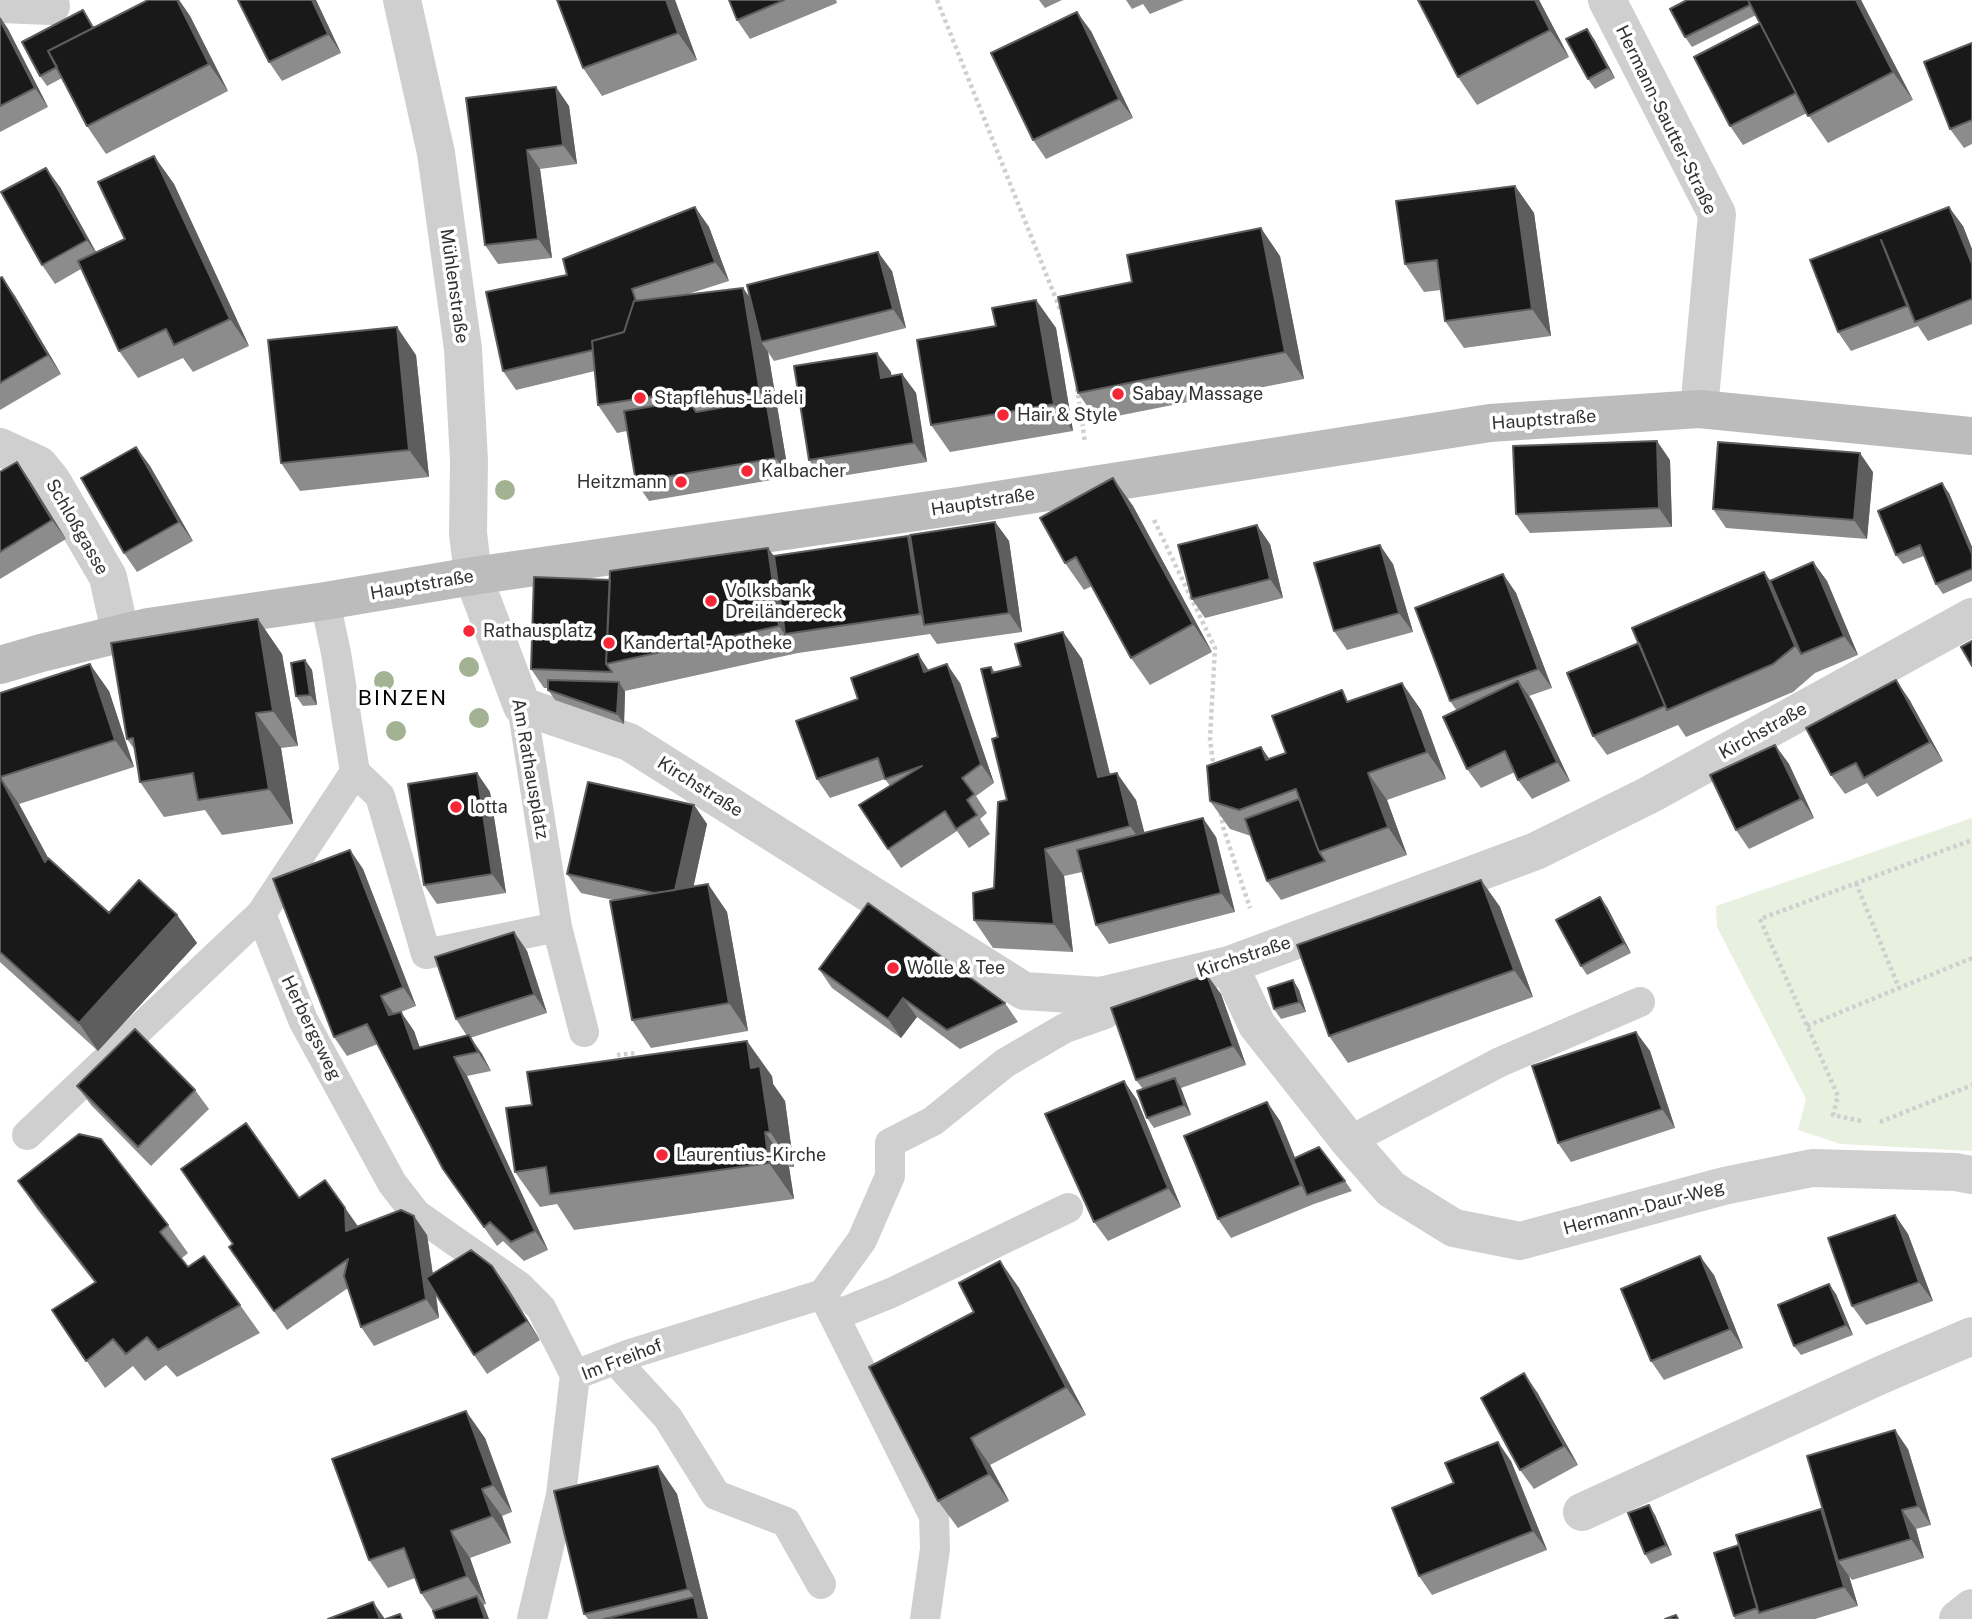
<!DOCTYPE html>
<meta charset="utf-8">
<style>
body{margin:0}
canvas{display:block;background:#fff}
</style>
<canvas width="1972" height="1619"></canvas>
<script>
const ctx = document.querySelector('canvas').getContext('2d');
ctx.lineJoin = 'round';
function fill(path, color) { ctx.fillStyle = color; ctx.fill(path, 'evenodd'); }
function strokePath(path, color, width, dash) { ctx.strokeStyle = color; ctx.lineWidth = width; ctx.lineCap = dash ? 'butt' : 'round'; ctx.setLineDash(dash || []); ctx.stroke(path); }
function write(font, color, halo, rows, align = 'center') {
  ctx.font = font + ' "Public Sans",sans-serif'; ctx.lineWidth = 7; ctx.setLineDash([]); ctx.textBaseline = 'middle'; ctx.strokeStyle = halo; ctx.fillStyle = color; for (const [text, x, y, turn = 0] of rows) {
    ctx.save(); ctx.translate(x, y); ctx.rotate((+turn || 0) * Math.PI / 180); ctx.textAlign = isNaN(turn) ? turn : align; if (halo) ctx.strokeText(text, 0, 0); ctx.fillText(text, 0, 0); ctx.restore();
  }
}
fill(new Path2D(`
 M1972,818v333l-131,-7 -43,-14 8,-31 -89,-172 -1,-21z`), '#e8f0e0');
strokePath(new Path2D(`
 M937,0l125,314
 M1077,388l8,54
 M1154,520l61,128 -5,91 4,31
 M1221,813l2,14 27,81
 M1856,883l43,105
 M1807,1026l165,-68
 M617,1055l20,-2
 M1861,1121l-28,-6 5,-19 -78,-177 212,-79
 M1880,1122l92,-37`), '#cfcfcf', 4.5, [3.5, 3.5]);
strokePath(new Path2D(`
 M355,772l25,24 46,158 131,-27 -35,-221
 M261,914l42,106 89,163 24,31 103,72 22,22 34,67
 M557,927l27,105
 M27,1135l234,-221 94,-142 -19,-119 -11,-52
 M1349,1141l151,-79 140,-60
 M823,1294l39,-54 28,-64v-33l43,-22 72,-58 60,-35 40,-14 -4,-18
 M834,1316l57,-23 177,-85
 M615,1360l53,58 48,77 70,27 35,62
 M575,1375l55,-21 193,-60 111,222 1,33 -10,70
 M532,1619l29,-124 14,-120`), '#cfcfcf', 30);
strokePath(new Path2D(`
 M402,0l34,153 27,196 6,112 -1,72 5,43 49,130 107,36 395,249 77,5 128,-31 307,-114 113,-56 323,-178
 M1607,0l110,214 -18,195
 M0,4l51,2
 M0,447l39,18 13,16 56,96 12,55
 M1229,965l28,60 92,116 42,48 63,39 66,13 204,-55 88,-18 143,4 17,3
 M1582,1512l299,-137 91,-39
 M1958,1619l14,-11`), '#cfcfcf', 38);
strokePath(new Path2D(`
 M0,665l41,-12 107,-26 177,-26 148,-25 492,-71 525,-82 209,-14 273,27`), '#bcbcbc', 38);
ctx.fillStyle = '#a2b293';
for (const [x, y] of [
 [505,490],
 [469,667],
 [384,681],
 [479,718],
 [396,731]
]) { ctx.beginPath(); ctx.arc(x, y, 10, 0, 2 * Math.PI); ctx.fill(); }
fill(new Path2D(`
 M177,0h2l11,16 38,75 -122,63 -19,-28 -25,-48 -15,8 -7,-10 43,-66 11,17z
 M316,0l25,53 -59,28 -13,-19z
 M557,0h118l22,60 -95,36 -19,-28z
 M729,0h107l1,3 -87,36 -13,-19z
 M1039,0h23l-17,8z
 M1126,0h58l-34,14 -7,-10 -11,5z
 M1539,0l30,57 -92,48 -19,-28z
 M1861,0l52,100 -85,43 -21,-30 -64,32 -13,-19 30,-103 -4,-8 -64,32 -7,-10 -15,-28z
 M0,17l8,12 40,78 -48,25z
 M1091,31l42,87 -87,41 -13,-19z
 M1594,39l21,39 -20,11 -7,-10z
 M1972,43v101l-8,4 -14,-19z
 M466,98l103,8 8,58 -37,5 12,89 -54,6 -13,-19z
 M154,156l20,28 75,162 -56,26 -10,-14 -45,20 -19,-27 -38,-82 -26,15 -13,-19 18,-78 36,66 29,-14z
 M1515,186l19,27 17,123 -87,12 -19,-27 -4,-31 -17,2 -19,-28z
 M695,207l14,20 20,54 -44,14 65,3 142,-27 14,57 -132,33 -6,-9 21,125 -140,24 -13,-19 -9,-51 -10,2 -19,-28 -3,-34 -79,19 -13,-19 64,-96z
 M1963,226l9,23v75l-44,17 -10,-15 -67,25 -13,-19z
 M1280,256l24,123 -207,41 -19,-27z
 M2,277l13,19 46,78 -61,36v-132z
 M1036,300l20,28 17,103 -123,21 -19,-27z
 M416,355l13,122 -129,14 -19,-28z
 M891,372v4l11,-2 14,19 11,69 -104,17 -14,-19z
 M136,447l14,19 43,75 -56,31 -13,-19z
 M1670,460l2,67 -142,6 -14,-19z
 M17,462l13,19 36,58 -66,40v-107z
 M1873,472l-6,67 -141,-11 -13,-19z
 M1113,478l20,28 79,146 -62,33 -19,-27 -39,-72 -8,4 -19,-27z
 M1949,493l23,54v34l-29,13 -7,-10 -12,-28 -21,8 -7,-9z
 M995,522l14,19 13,91 -85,12 -7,-10 -132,19 -173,38 -1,33 -69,-24 -7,-10v-2h-4l-13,-19 79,-89 158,-32 6,8 137,-15z
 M1270,544l13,54 -78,20 -13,-19z
 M1813,562l14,19 31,74 -43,18 -22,19 -107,45 -8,-12 -71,30 -14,-19 171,-164 6,9z
 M1393,564l20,68 -66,18 -13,-19z
 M1503,574l13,19 36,95 -23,8 41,85 -38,18 -14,-19 -3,-8 -34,16 -14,-19 -10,-58 -7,-10z
 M1063,632l19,27 28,115 26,26 8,33 72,4 19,75 -126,32 -13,-19 -14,-53 -18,4 9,76 -80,-4 -19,-28 20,-32 13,-88 -9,-63 -7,-70 4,5 26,-6z
 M282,654l16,92 -17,2 12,76 -71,11 -17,-25 -41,7 -24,-35 -5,-32 -8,-11z
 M305,660l7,10 5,35 -14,1 -7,-10z
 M929,670l31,13 34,100 -18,13 11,17 -7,6 10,15 -21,14 -12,-17 -56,37 -13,-19 2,-63 -5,-7 -55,19 -13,-19 41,-80z
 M1402,683l19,27 25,69 -59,21 20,55 -126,45 -14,-19 -16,-45 -21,-7 -20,-28 51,-54 8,12 17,-6 64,-52z
 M109,691l25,76 -115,37 29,54 61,55 68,2 20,28 -99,108 -98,-89v-269z
 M1909,699l34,62 -66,36 -10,-14 -22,11 -14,-19z
 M1775,745l14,19 25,54 -65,31 -13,-19z
 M477,773l13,19 16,101 -69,11 -13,-19z
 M694,805l13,19 -14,63 15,-3 19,28 21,119 -97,17 -19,-28 -19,-120 -32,-7 -14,-19z
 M350,850l13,19 53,137 -15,6 13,19 6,17 47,-12 -11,-17 58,-87 13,19 20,62 -77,25 12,16 9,17 -24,5 81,174 -24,11 -21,-20 -6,5 -54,-77 -65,-125 -31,12 -13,-19z
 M1481,880l19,27 33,90 -185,66 -19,-27z
 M1607,907l24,46 -44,22 -6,-9z
 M819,969l186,34 13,19 -58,27 -43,-32 -16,21 -69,-50z
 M1207,975l14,19 25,71 -65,23 10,27 -37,13 -7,-10 -4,-29 -7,-9z
 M1293,980l6,10 7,22 -25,7 -7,-10z
 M1636,1032l14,19 25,77 -104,34 -13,-19z
 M772,1076l1,8 12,17 9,66h-5l5,32 -220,31 -17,-26 -17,3 -25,-35z
 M1124,1081l13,19 44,107 -73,34 -14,-19z
 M77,1086l118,4 14,19 -58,57 -60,-61z
 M1267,1102l13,19 15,37 50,23 7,10 -38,13 -83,34 -13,-19z
 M325,1180l33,46 69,9 6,39 73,11 34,55 -53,34 -13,-19 -38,-62 3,25 -65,28 -13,-19 -13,-39 -61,42 -58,-83z
 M18,1181l150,44 20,28 -6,5 6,9 52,38 20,28 -83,44 -11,-12 -21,16 -12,-15 -28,22 -53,-78 43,-27 -58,-74z
 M1895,1215l13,19 25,67 -67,24 -14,-19z
 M1000,1261l19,27 67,127 -96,50 19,36 -51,27 -20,-27 36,-189z
 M1714,1275l29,73 -79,32 -13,-19z
 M1836,1294l17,41 -52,20 -7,-9z
 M1537,1392l41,73 -44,24 -14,-19z
 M485,1438l27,74 -10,4 9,27 -41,15 16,46 -3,1 1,1 -51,5 -12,-18 -6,-15 -27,10 -19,-28z
 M1908,1449l23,76 -15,4 8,29 -72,22 -3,-4 9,30 -43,13h-80l-1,-3 5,-71 82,-36 3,4z
 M1511,1461l36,89 -115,45 -13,-19z
 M658,1466l19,28 31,125h-120l-4,-5z
 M1655,1515l17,40 -21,9 -6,-10z`), '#8c8c8c');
fill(new Path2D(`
 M177,0h2l11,16 38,75 -19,-27z
 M312,0h4l25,53 -13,-19z
 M666,0h9l22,60 -19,-27z
 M1535,0h4l30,57 -19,-27z
 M1856,0h5l52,100 -20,-28z
 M1077,12l14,19 42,87 -14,-19z
 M0,17l8,12 40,78 -13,-19 -35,-68z
 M1587,29l7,10 21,39 -7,-10z
 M556,87l13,19 8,58 -14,-19z
 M527,150l13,19 12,89 -14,-19z
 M154,156l20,28 75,162 -19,-27z
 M46,168l14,19 40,72 -13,-19z
 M1515,186l19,27 17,123 -19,-27z
 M695,207l14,20 20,54 -14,-19z
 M1949,207l14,19 9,23v15z
 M1261,228l19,28 24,123 -19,-27z
 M878,252l14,19 14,57 -13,-19z
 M2,277l13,19 46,78 -13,-19z
 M743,288l20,27 -2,27 7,10 21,125 -13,-19 -10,-58 -6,-8z
 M1036,300l20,28 17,103 -19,-27z
 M397,327l19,28 13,122 -20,-27z
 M877,353l14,19 4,25 -14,-19z
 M902,374l14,19 11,69 -13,-19z
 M1657,441l13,19 2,67 -13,-19z
 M136,447l14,19 43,75 -14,-19z
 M1860,453l13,19 -6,67 -13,-19z
 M17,462l13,19 36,58 -14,-19z
 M1113,478l20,28 79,146 -19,-28z
 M1942,483l7,10 23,54v7z
 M995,522l14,19 13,91 -13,-19z
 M1257,525l13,19 13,54 -13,-19z
 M908,536l13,19 6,70 -7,-11z
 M1380,545l13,19 20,68 -14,-19z
 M768,548l19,27 -2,59 13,19 -19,-27z
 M1813,562l14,19 31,74 -14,-19z
 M1764,572l20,28 17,54 -6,-8z
 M1503,574l13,19 36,95 -14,-19z
 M258,619l24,35 16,92 -25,-35z
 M1063,632l19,27 35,145 -19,-27z
 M918,654l13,20 -7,-2z
 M305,660l7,10 5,35 -7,-10z
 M90,664l19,27 25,76 -19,-27z
 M947,664l13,19 34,100 -13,-19z
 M1896,680l13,19 34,62 -13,-19z
 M1518,681l14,19 38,81 -13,-19z
 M619,682l6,10 -1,32 -7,-10z
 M1402,683l19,27 25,69 -19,-27z
 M256,713l25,35 12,76 -24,-35z
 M1775,745l14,19 25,54 -13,-19z
 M1261,747l19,27 -14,-14z
 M477,773l13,19 16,101 -14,-19z
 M1117,773l19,27 14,54 -20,-28z
 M1368,773l19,27 20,55 -19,-28z
 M0,777l19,27 46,85 -20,-27z
 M694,805l13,19 -20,93 -14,-19z
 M1203,818l13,19 19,75 -14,-19z
 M1045,849l19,27 9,76 -19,-28z
 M350,850l13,19 53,137 -13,-19z
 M1481,880l19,27 33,90 -19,-27z
 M708,884l19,28 21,119 -19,-28z
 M1600,897l7,10 24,46 -7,-10z
 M177,915l20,28 -99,108 -19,-28z
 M514,932l13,19 20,62 -13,-19z
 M1207,975l14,19 25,71 -13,-19z
 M1293,980l6,10 7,22 -7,-10z
 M381,996l14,19h-6z
 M903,998l14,19 -16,21 -13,-19z
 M401,1012l13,19 13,37 -13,-19z
 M1636,1032l14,19 25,77 -13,-19z
 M469,1035l13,19 9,17 -13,-19z
 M747,1041l25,35 1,8 12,17 9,66 -24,-35 -19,-64z
 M454,1057l13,19 81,174 -13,-19z
 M1175,1078l6,10 10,27 -7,-10z
 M1124,1081l13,19 44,107 -13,-19z
 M1267,1102l13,19 30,73 -3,1 -6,-10z
 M765,1132l24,35 5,32 -25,-36z
 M345,1208l13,19 -12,4z
 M1895,1215l13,19 25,67 -14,-19z
 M414,1216l13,19 12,83 -13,-19z
 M1700,1256l14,19 29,73 -13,-19z
 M1000,1261l19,27 67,127 -20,-28z
 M492,1266l14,19 34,55 -13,-19z
 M1829,1284l7,10 17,41 -7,-10z
 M1524,1373l13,19 41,73 -14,-19z
 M466,1411l19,27 27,74 -19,-27z
 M1895,1430l13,19 23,76 -13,-19z
 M971,1438l19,27 19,36 -20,-27z
 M1498,1442l13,19 36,89 -14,-19z
 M658,1466l19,28 31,125h-9l-5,-22 -6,-8z
 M482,1489l20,27 9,27 -19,-27z
 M1649,1505l6,10 17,40 -6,-10z
 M1821,1509l14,19 3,33 11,15 9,30 -14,-19z
 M1902,1510l14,19 8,29 -13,-19z
 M451,1531l19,27 16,46 -19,-28z
 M477,1596l7,10 5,13h-4z
 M373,1602l12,17h-5z`), '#5e5e5e');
const building = new Path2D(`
 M148,0h29l32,64 -122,62 -39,-75z
 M238,0h74l16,34 -59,28z
 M557,0h109l12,33 -95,35z
 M729,0h55l-47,20z
 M1418,0h117l15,30 -92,47z
 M1687,0h61l2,5 -65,32 -15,-28z
 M1748,0h108l37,72 -85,44z
 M83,10l10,18 -45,23 9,16 -17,9 -18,-34z
 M1077,12l42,87 -86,41 -42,-87z
 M0,20l35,68 -35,18z
 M1760,23l36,70 -66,33 -36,-69z
 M1587,29l21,39 -20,11 -22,-40z
 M1972,43v77l-22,9 -26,-67z
 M556,87l7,58 -36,5 11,89 -53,6 -19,-147z
 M154,156l76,163 -56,26 -8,-16 -47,22 -41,-90 47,-22 -27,-57z
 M46,168l41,72 -45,25 -41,-73z
 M1515,186l17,123 -87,12 -8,-61 -32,4 -9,-63z
 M695,207l20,55 -83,27 4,12h-2l-10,31 -32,9 1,9 -90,21 -17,-79 81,-17 -4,-16z
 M1949,207l23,57v35l-57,23 -34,-82 26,66 -69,26 -28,-72z
 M1261,228l24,124 -207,41 -20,-96 74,-15 -5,-27z
 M878,252l15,57 -132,33 -14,-57z
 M2,277l46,78 -48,28v-105z
 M743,288l17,104 -69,12 -3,-13 -90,14 -6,-64 32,-9 10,-31z
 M1036,300l18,104 -123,21 -14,-85 79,-14 -4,-18z
 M397,327l12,123 -128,13 -13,-123z
 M877,353l4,25 21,-4 12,69 -105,17 -15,-94z
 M690,400l1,4 5,8 70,-12 10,58 -140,24 -12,-71z
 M1657,441l2,67 -143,6 -3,-68z
 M1718,442l142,11 -6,67 -141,-11z
 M136,447l43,75 -55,31 -43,-75z
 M17,462l35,58 -52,32v-80z
 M1113,478l80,146 -62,34 -55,-101 -11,6 -25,-45z
 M1942,483l30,71v15l-36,15 -16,-39 -24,10 -18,-44z
 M995,522l14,91 -85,12 -14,-90z
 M1257,525l13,54 -78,20 -14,-54z
 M908,536l12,78 -135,20 -11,-78z
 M1380,545l19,68 -65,18 -20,-68z
 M768,548l11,78 -173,38 4,-93z
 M1813,562l31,74 -43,18 -31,-73z
 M1764,572l31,74 -22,18 -106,46 -35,-82z
 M1503,574l35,95 -88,32 -35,-93z
 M534,577l76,3 -4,84 6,8 -81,-3z
 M258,619l15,92 -17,2 13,76 -71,11 -5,-27 -53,9 -7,-44 -6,1 -16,-96z
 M1063,632l35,145 19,-4 13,53 -85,23 9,75 -80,-4 -1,-27 21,-5 4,-86 9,-2 -15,-61 6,-2 -17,-68 10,-2 1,6 29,-7 -6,-22z
 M1972,641v25l-11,-19z
 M1639,643l26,63 -72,30 -26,-63z
 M918,654l6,18 23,-8 34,100 -19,14 12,16 -7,6 10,15 -21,14 -11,-18 -57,38 -29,-44 63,-39 -37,13 -7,-21 -61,21 -21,-58 62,-22 -7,-21z
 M305,660l5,35 -14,1 -5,-33z
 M90,664l25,76 -115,37 45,85 3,-4 61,55 30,-33 38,35 -98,108 -79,-71v-259z
 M548,680l71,2 -2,32 -69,-24z
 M1896,680l34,62 -66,36 -8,-15 -25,12 -25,-47z
 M1518,681l39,81 -39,18 -13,-29 -38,18 -24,-52z
 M1402,683l25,69 -59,21 20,54 -69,25 -23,-63 -57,21 -29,-9 -3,-35 54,-19 5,13 20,-7 -14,-37 70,-26 5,12z
 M1775,745l26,54 -65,31 -26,-55z
 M477,773l15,101 -68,11 -16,-101z
 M588,782l106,23 -19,85 -21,3 -87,-19z
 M1299,799l20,53 6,9 -58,20 -22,-62z
 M1203,818l18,75 -125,32 -19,-75z
 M350,850l53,137 -22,9 8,19 12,-3 13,37 55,-14 9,17 -24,5 81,174 -24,11 -21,-20 -6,5 -41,-58 -76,-145 -33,13 -61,-158z
 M1481,880l33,90 -185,66 -32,-91z
 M708,884l21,119 -97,17 -22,-119z
 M1600,897l24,46 -43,23 -25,-46z
 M868,903l137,100 -58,27 -44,-32 -15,21 -69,-50z
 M514,932l20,62 -78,25 -21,-62z
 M1207,975l26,71 -97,34 -25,-72z
 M1293,980l6,22 -25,7 -6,-21z
 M135,1029l60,61 -57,57 -61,-61z
 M1636,1032l26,77 -104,34 -26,-77z
 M747,1041l4,27 9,-2 10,66h-5l4,31 -219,31 -4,-27 -31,5 -9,-64 26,-3 -5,-33z
 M1175,1078l9,27 -37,13 -10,-27z
 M1124,1081l44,107 -74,34 -49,-108z
 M1267,1102l34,83 -83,34 -34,-83z
 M246,1123l53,75 26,-18 20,28 1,23 55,-21 13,6 12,83 -65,28 -17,-51 4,-17 -74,52 -45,-64 4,-3 -52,-75z
 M79,1134l22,5 67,86 -8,7 28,35 16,-11 36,49 -82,45 -11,-13 -21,17 -13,-15 -27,22 -34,-51 44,-28 -78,-101z
 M1319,1147l26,34 -38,14 -14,-36z
 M1895,1215l24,67 -67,24 -24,-68z
 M471,1250l21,16 35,55 -53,34 -48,-77z
 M1700,1256l30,73 -79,32 -30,-72z
 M1000,1261l66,126 -95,51 18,36 -51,27 -69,-134 105,-55 -15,-29z
 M1829,1284l17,41 -52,21 -16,-41z
 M1524,1373l40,73 -44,24 -39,-72z
 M466,1411l27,74 -11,4 10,27 -41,15 16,45 -46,17 -17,-45 -35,12 -37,-101z
 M1895,1430l23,76 -16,4 9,29 -73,22 -31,-105z
 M1498,1442l35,89 -114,45 -27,-68 62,-25 -9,-20z
 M658,1466l30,123 -104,25 -30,-123z
 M1649,1505l17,40 -21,9 -17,-41z
 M1821,1509l23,78 -85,26 -23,-78z
 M1739,1545l18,63 -23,8 -20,-63z
 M477,1596l8,23h-49l-3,-8z
 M694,1597l5,22h-95z
 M373,1602l7,17h-52z
 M400,1614l2,5h-16z
 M1676,1615l2,4h-13z`);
fill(building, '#191919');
strokePath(building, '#5e5e5e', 2);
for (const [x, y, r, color] of [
 [1118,394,7,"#f62838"],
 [640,398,7,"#f62838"],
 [1003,415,7,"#f62838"],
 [747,471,7,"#f62838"],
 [681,482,7,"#f62838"],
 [711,601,7,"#f62838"],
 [469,631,7,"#f62838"],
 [609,643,7,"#f62838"],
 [456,807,7,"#f62838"],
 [893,968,7,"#f62838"],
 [662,1155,7,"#f62838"]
]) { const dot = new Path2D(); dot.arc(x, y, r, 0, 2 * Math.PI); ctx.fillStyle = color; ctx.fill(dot); strokePath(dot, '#fff', 2.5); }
write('18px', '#323232', '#fff', [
 ["Hermann-Sautter-Straße",1666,120,64],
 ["Mühlenstraße",454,286,82],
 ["Hauptstraße",1544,420,-4],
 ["Hauptstraße",983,502,-9],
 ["Schloßgasse",77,527,60],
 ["Hauptstraße",422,585,-10],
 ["Kirchstraße",1763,731,-29],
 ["Am Rathausplatz",530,769,80],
 ["Kirchstraße",700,787,32],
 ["Kirchstraße",1244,957,-18],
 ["Herbergsweg",311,1028,64],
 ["Hermann-Daur-Weg",1644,1208,-15],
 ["Im Freihof",622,1360,-21]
]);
write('18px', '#323232', '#fff', [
 ["Sabay Massage",1132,394],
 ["Stapflehus-Lädeli",654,398],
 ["Hair & Style",1017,415],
 ["Kalbacher",761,471],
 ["Heitzmann",667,482,"right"],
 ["Volksbank",725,591],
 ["Dreiländereck",725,612],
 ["Rathausplatz",483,631],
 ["Kandertal-Apotheke",623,643],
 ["lotta",470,807],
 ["Wolle & Tee",907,968],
 ["Laurentius-Kirche",676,1155]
], 'left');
ctx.letterSpacing = '2px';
write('21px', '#000', '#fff', [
 ["BINZEN",403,699]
]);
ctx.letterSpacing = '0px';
</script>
